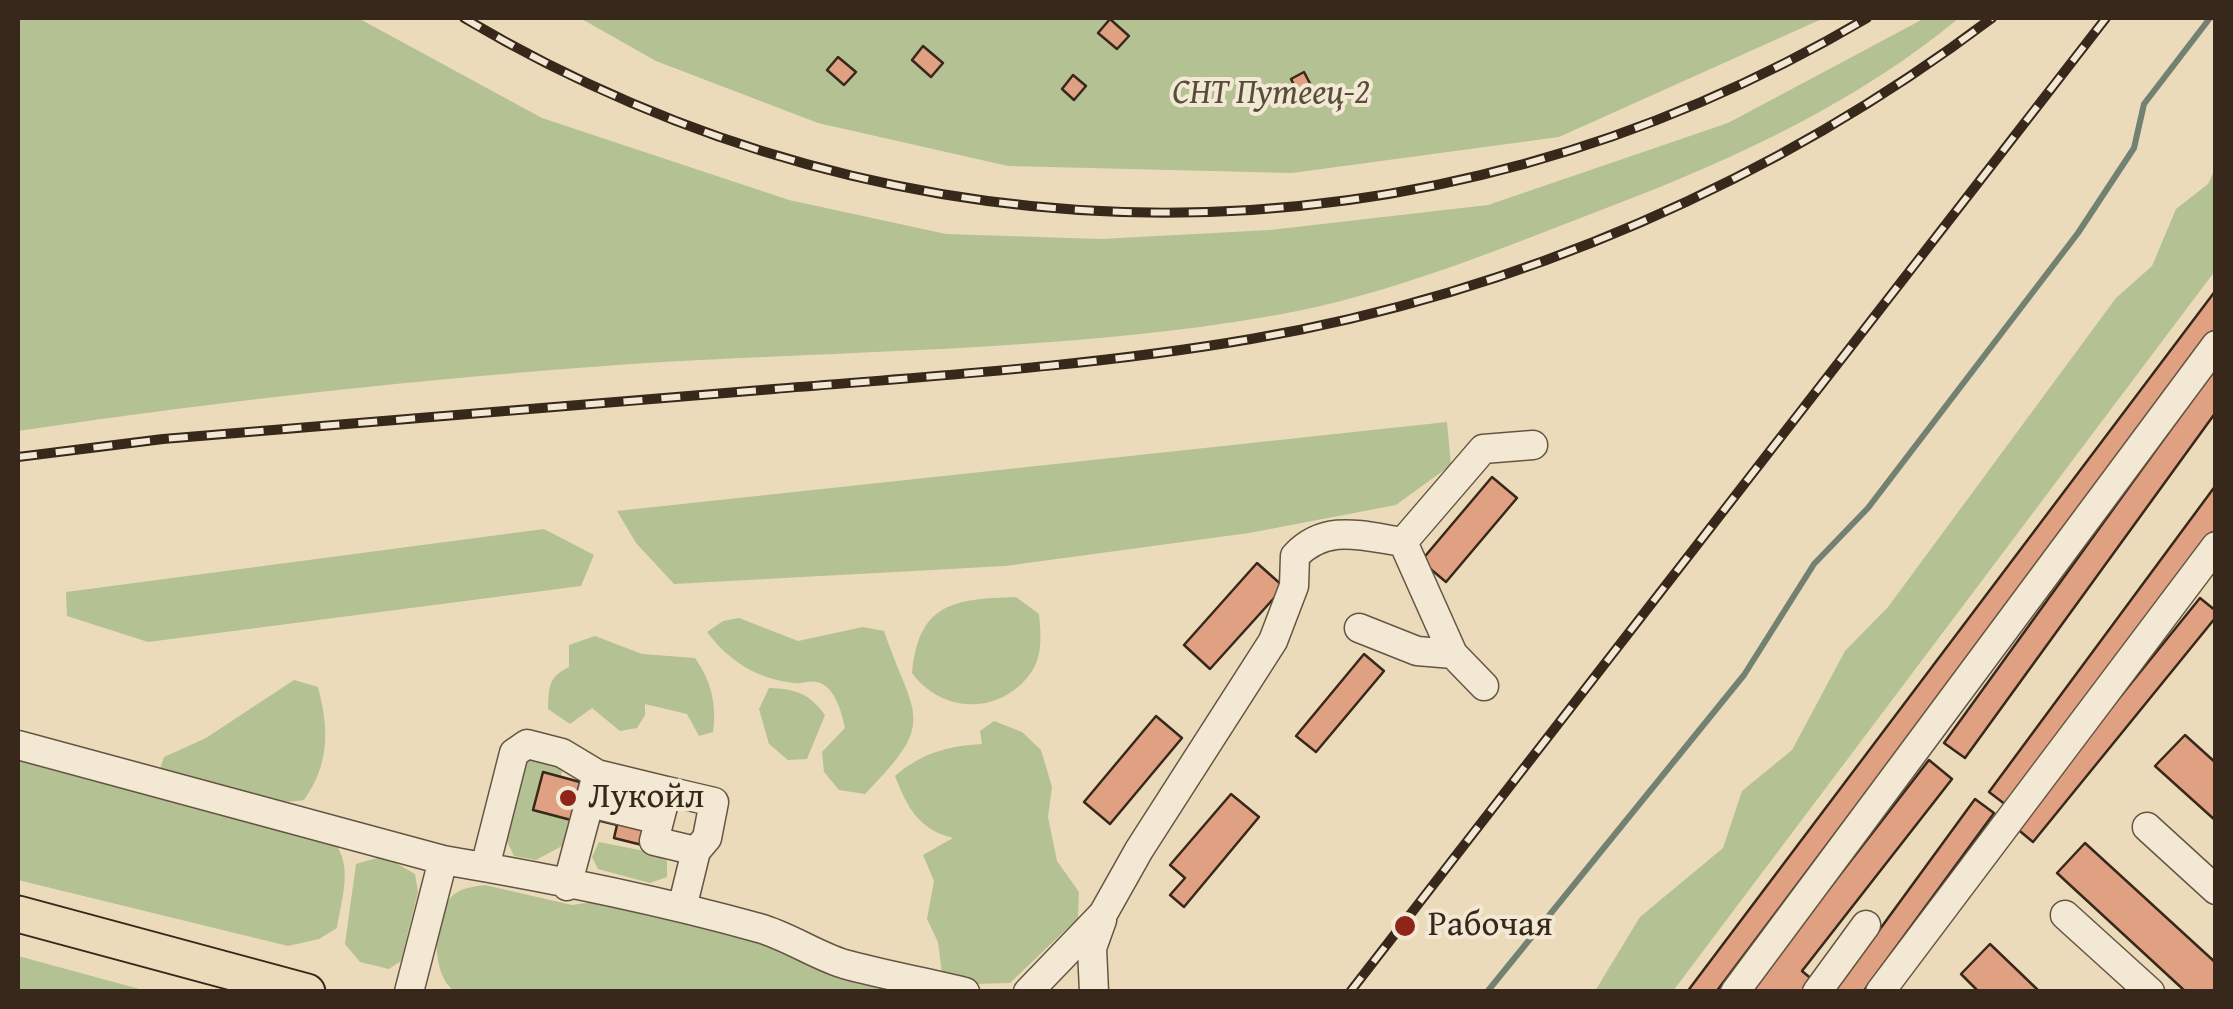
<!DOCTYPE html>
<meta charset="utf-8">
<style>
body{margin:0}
#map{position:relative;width:2233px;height:1009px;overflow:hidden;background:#ebdbbb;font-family:"Gentium Book Plus",serif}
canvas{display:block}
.frame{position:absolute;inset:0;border:20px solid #37281b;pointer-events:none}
</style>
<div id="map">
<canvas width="2233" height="1009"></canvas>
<div class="frame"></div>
</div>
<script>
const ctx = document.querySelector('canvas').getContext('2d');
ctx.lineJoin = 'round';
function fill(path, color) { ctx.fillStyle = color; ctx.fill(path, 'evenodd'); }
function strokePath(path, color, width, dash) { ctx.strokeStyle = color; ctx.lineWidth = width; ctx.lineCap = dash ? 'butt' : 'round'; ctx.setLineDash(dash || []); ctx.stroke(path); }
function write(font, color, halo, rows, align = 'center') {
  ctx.font = font + ' "Gentium Book Plus",serif'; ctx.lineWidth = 8; ctx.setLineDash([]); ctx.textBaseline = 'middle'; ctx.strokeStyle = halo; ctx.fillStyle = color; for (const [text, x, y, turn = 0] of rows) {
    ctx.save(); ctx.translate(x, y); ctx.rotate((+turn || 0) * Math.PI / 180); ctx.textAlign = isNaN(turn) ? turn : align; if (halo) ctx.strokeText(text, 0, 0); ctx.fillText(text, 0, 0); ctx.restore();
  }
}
fill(new Path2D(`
 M18,18h340l184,100 247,82 157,34 155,5 169,-9 218,-25 240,-82 197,-105h34c-100,83 -224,141 -345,187 -110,42 -220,89 -337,110 -208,37 -433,35 -646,49 -205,14 -410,37 -613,67z
 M580,18h1244l-265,119 -267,36 -284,-7 -190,-43 -162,-62z
 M2215,169v102l-542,720h-78l45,-74 83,-69 19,-57 50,-41 53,-99 43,-44 228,-309 36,-32 24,-57 32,-25z
 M1447,422l4,43 -55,40 -147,28 -244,33 -331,18 -38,-41 -19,-32z
 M544,529l50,26 -13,31 -433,56 -81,-26 -1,-24z
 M1016,597l23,17c2,20 4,43 -9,60 -31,42 -89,39 -118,-1 7,-70 41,-74 104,-76z
 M739,618l59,23 65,-14 21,4c30,88 55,88 -19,163l-26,-4 -15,-18 -2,-20 23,-24c-3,-15 -10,-42 -28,-46 -6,-2 -16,2 -23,1 -37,-4 -65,-22 -87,-51l16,-11z
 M595,636l47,18 53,4c16,22 22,47 18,74l-14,4 -12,-22 -42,-10v11l-8,13 -17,3 -28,-23 -22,16 -22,-15c1,-22 0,-32 21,-42v-22z
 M294,680l24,7c11,42 12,76 -14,113 -37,6 -117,-5 -144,-31l4,-12 42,-19z
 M769,688c27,1 40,5 56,27l-18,44 -19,1 -19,-16 -10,-35z
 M994,721l28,11 19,18 11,37 -4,30 9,44 22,31 -1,26 -68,65 -36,1 -32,-10 -4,-32 -11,-23 7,-38 -11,-26 30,-17c-34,-8 -46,-31 -58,-62 27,-23 52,-30 87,-32l-2,-13z
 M537,752l27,11 -3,14 -18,-4 -10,37 36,9 -7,27 -26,14 -22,-4 -11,-23 22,-73z
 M18,754l314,85c22,26 10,57 5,89l-18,11 -31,7 -270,-66z
 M599,842l61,12 7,7v16l-17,6 -52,-14 -6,-12z
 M384,856l31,18 3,18 -17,69 -12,8 -29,-7 -15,-18 11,-80z
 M485,885l87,20 21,-3 171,40 156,49h-466c-23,-18 -21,-67 -5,-91 8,-12 23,-13 36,-15z
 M18,956l129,35h-129z`), '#b4c193');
strokePath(new Path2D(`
 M1487,992l257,-317 70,-111 54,-56 210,-275 56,-85 10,-44 66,-86`), '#728171', 6);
const building = new Path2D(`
 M1110,19l19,17 -12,13 -19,-16z
 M923,46l20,17 -12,14 -19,-17z
 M838,57l18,15 -12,13 -17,-15z
 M1304,72l12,23 -14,6 -11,-22z
 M1073,75l13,11 -12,14 -12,-11z
 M2216,290v38l-500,664h-29z
 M2216,367v45l-251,346 -21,-15z
 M1492,477l25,21 -71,84 -25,-21z
 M2216,485v44l-206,279 -21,-16z
 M1257,563l27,24 -74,82 -26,-24z
 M2200,598l16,13v6l-183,225 -18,-15z
 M1364,654l20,17 -68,81 -20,-16z
 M1156,716l26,22 -72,86 -26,-22z
 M2185,735l31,28v58l-61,-55z
 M1929,760l23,19 -150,192 12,10 -8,11h-57z
 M543,772l37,10 -9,38 -38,-10z
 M627,785l32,8 -13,53 -32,-8 3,-13 -45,-11 6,-25 45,11z
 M1231,794l28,23 -75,90 -14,-12 15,-17 -15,-13z
 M1975,799l19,14 -131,179h-29z
 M2085,843l131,120v29h-30l-129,-119z
 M1990,944l50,48h-61l-18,-18z`);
fill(building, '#e0a182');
strokePath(building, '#37281b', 2.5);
const minor = new Path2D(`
 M1403,542l80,-93 50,-4
 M1359,628l58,23 36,3
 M18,745l425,115
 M667,791l47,11 -7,36 -11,13
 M590,803l69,17
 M2147,827l69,63
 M485,867l29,-114 13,-9 35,9 35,21
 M567,886l30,-112 70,17 -13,50 42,10 -14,57
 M2065,915l85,77
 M409,992l34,-132c107,18 212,39 316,68 29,8 56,27 85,36 40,11 81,18 121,28
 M1028,992l75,-78 36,-64 134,-209 21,-55 1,-30c31,-33 67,-20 108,-14l50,112 31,32
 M1094,992l-2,-44 10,-28
 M1735,992l481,-647
 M1817,992l49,-67
 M1880,992l336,-446`);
const major = new Path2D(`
 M18,914l289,78`);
strokePath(minor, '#645543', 31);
strokePath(major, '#37281b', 39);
strokePath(minor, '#f2e8d3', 28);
strokePath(major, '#ebdbbb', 35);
const rail = new Path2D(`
 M464,18c439,260 964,259 1403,0
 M18,457l145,-18c204,-17 408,-33 611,-50 159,-13 320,-23 477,-50 267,-46 525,-158 741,-321
 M1350,992l756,-974`);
strokePath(rail, '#37281b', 10);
strokePath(rail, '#f2e8d3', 6, [19]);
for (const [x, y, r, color] of [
 [568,798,10,"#8f2418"],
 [1405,926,12,"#8f2418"]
]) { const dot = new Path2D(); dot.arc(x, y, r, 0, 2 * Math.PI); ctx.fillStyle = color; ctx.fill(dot); strokePath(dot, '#f2e8d3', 4); }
write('italic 35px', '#564e39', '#f2e8d3', [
 ["СНТ Путеец-2",1271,94]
]);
write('35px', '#37281b', '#f2e8d3', [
 ["Лукойл",588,798],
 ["Рабочая",1428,926]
], 'left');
</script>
